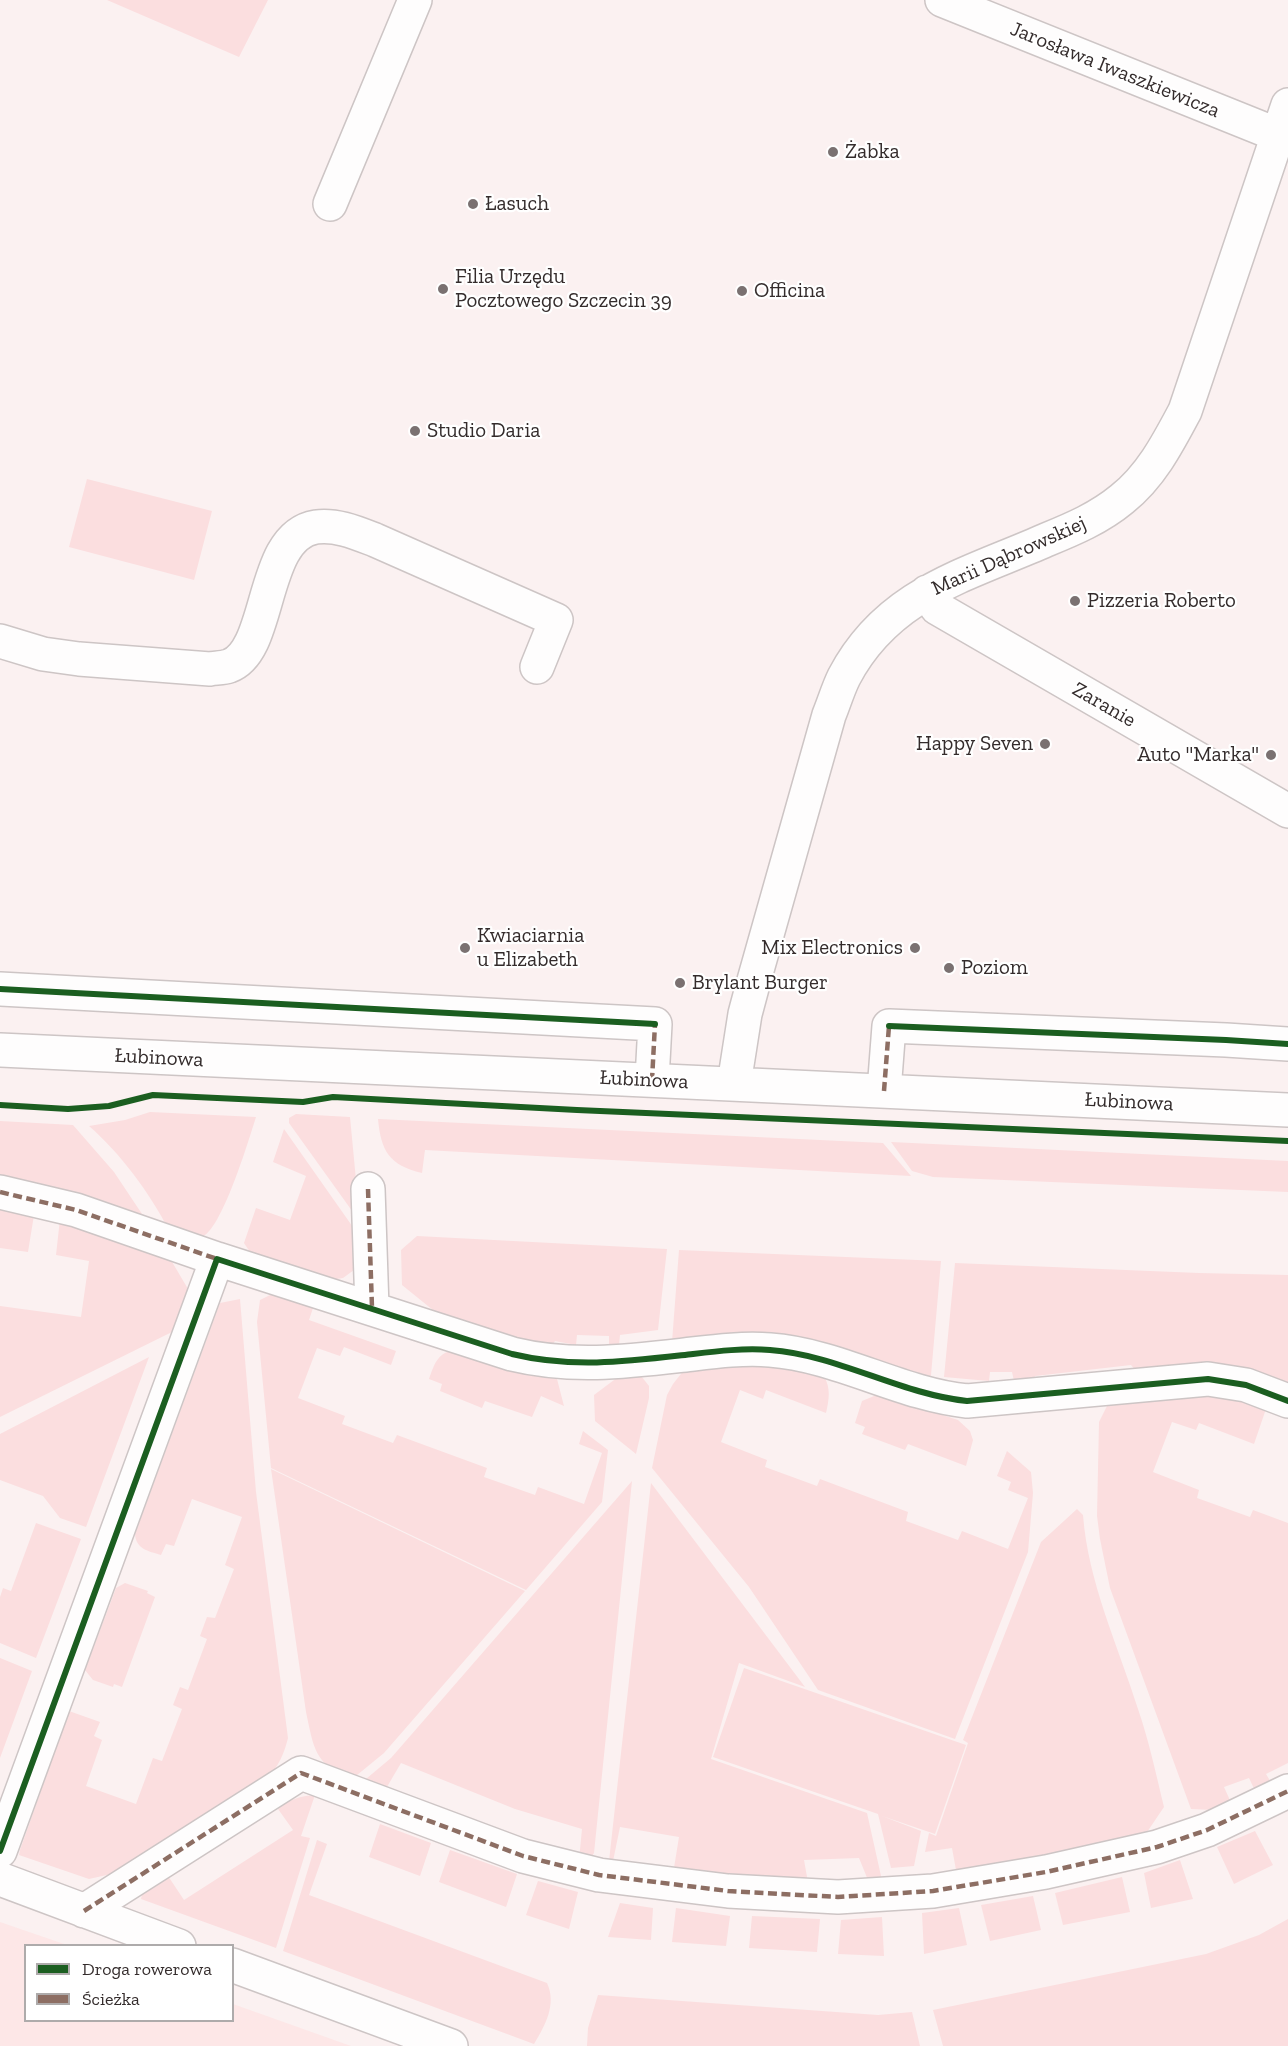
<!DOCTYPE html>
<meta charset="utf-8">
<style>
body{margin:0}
#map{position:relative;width:1288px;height:2046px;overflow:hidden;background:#fbf1f1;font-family:"Zilla Slab",serif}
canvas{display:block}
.legend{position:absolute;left:24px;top:1944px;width:210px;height:78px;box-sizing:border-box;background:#fff;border:2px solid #aeabab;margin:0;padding:8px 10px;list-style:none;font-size:18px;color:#342c2c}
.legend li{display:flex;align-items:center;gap:12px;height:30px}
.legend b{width:30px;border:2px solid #aeabab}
</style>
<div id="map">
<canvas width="1288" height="2046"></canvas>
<ul class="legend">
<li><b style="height:8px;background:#1b5e20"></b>Droga rowerowa</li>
<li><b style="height:8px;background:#8d6e63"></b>Ścieżka</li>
</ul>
</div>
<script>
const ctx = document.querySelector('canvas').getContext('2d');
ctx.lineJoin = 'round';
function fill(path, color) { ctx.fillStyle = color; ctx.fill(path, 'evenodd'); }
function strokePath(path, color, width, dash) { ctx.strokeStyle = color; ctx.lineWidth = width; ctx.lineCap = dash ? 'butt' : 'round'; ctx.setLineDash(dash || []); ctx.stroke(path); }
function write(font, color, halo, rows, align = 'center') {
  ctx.font = font + ' "Zilla Slab",serif'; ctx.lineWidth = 4.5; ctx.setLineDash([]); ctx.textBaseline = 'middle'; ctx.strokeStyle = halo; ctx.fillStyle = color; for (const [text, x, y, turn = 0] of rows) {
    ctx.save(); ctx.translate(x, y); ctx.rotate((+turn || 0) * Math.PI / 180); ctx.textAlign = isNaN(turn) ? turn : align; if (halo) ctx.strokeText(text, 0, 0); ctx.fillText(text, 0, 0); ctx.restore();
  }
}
fill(new Path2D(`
 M0,1922l67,23 -41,1v74h206l1,-16 118,42h-351z`), '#fde7e7');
fill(new Path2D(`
 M107,0h161l-29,57z
 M87,479l125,32 -18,69 -125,-33z
 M150,1112l106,5c-7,22 -35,116 -55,120 -9,1 -23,-5 -32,-7 -20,-38 -48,-76 -80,-104l36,-6z
 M296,1114l54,3 10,105 -71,-99v-5z
 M378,1119l505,24 28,33 -486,-26 -3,23c-33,-8 -41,-22 -44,-54z
 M0,1121l73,4 41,47 34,51 -148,-41z
 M284,1129l78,111 -8,30 -11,8 -19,3 -70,-23 -10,-15 12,-35 34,12 16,-44 -33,-14z
 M891,1142l397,19v31l-355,-15 -21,-6z
 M0,1208l34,7 -6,37 -28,-4z
 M60,1219l105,31 26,44 -15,36 -176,87v-111l81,11 8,-56 -33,-6z
 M417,1236l250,13 -9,81 -38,5 -1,10 -10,1v-10l-32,-1 -1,10 -21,-4 -5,7 -106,-29 -42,-34 -1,-35z
 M679,1250l262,11 -10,114 -3,6 -256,-39z
 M955,1263l244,10 89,2v113l-152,-17 -5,-6 -96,11 -1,3 -20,2 -2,-9h-22l-1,9 -45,-4z
 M272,1294l7,1 115,32 -2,7 -78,-29 -5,15 87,31 -5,14 -47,-18 -4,9 -23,-8 -19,50 47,18 -3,8 51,19 4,-8 90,33 -3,9 51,18 3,-8 46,17 18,-51 -23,-9 4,-13 25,19 -6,52 -76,88 -255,-122 -14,-146 3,-22z
 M240,1299l16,193 32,246c-4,16 -9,27 -20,40l-148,94 -31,7 -70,-24 1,-5 49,-139 31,11 -6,14 8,4 -16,46 50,18 17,-46 9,3 20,-52 -9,-4 7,-18 8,3 19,-51 -7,-3 7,-19 8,1 19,-49 -9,-4 17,-48 -50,-18 -18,47 -8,-2 -5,11c-13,-4 -25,-6 -26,-21l85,-231z
 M456,1349l72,20 29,10 7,27 -23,-10 -9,21 -47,-16 -3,7 -42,-17 2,-7 -13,-5c6,-17 9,-26 27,-30z
 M149,1357l-63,170 -26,-9 -17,-22 -43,-16v-46z
 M761,1361l63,15c7,13 5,23 2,37l-60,-23 -3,9 -23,-9 -19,52 46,18 -2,7 52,19 3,-7 88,33 -2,9 52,19 4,-9 46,18 20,-51 -20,-8 3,-8 -14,-6 10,-25 24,21 2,21 -5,59 -73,187 -137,-49 -69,-103 -97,-119 15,-73 6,-11 15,-19z
 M638,1372l11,14v12l-13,56 -41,-33 -1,-26 28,-21z
 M1205,1390l63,13 -14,41 -55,-21 -3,7 -24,-8 -19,50 46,18 -2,8 53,19 3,-7 35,13v240l-22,11 9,15 -17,8 -9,-19 -25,9 9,20 -19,3 -23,-1 -81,-221 -10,-49 -3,-23 2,-94 12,-24z
 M879,1394l79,26 12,11 3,9 -7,26 -58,-22 -3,6 -43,-16 3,-7 -10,-4 7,-22z
 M271,1469l254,122 -141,162 -33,27c-37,-17 -37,-31 -45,-68z
 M632,1481l-38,372 -3,5 -12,2 3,-31 -67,-20 -114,-46 -17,29 -24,-8 31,-26z
 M651,1483l154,204 -66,-24 -28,96 156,54 16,72h-13l-11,-27 -55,2 5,28 -136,-14 6,-37 -59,-10 -8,39 -3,-5z
 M1077,1509l6,6c5,67 35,131 55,194 11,32 18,65 26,98l-23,34 -113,23 -72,6 -4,-22 -27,4 4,-19 7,3 32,-93 -5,-3 78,-198z
 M36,1523l45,16 -45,119 -36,-15v-46l3,-9 8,3z
 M125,1583l23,8 -1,2 8,4 -33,90 -8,-3 -1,3 -20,-7 -8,-10 31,-82z
 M0,1658l32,13 -32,87z
 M744,1668l222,77 -31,89 -53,-18 39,15 -7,35 -23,2 -13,-54 -165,-57z
 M315,1795l-14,41 9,2 -34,110 -135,-49 3,-15 22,-11 18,27 109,-70 -15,-21c12,-10 22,-13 37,-14z
 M380,1824l51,19 -11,33 -51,-19z
 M1255,1831l18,34 -39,19 -17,-37z
 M317,1840l10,4 -18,51 238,88c10,21 -2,43 -13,61l-251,-93z
 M450,1850l67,24 -11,33 -67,-25z
 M1180,1860l13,39 -42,9 -7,-35z
 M1122,1877l8,35 -67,13 -8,-32z
 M538,1881l40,11 -9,37 -43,-14z
 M1033,1896l8,34 -51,11 -9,-36z
 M620,1903l33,5 -2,32 -43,-3z
 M676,1908l54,8 -4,30 -54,-4z
 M959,1908l8,37 -43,9 -2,-41z
 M752,1916l68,3 -3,33 -68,-4z
 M882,1917l2,39 -46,-2 3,-34z
 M1288,1919v127h-345l-10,-36 273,-56 53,-19z
 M598,1995l280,20 34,-3 8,34h-333l1,-18z`), '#fbdedf');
const minor = new Path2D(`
 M942,0l346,139
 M330,204l85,-204
 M927,592l10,16 351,203
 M0,641l43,13 36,5 131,10c6,-1 13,-1 19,-3 44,-16 30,-130 87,-139 20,-3 41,6 59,13l181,80 -19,47
 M0,989l655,35 -3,56
 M0,1050l1288,60
 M734,1084l11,-70 8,-30 76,-269c5,-12 9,-26 15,-38 44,-84 123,-102 202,-137 27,-11 53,-22 76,-41 29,-23 46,-56 63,-88l103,-306
 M884,1091l5,-65 337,14 62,4
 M368,1189l4,119
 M0,1192l76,18 141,49
 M0,1851l217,-592 295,95c62,15 119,7 181,0 25,-3 51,-6 77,-4 68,5 130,44 197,51l241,-22 38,6 42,16
 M0,1879l179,67
 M84,1911l217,-138 222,83 76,19 129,16 110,6 95,-6 113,-19 111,-25 50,-17 81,-39
 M232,1965l219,81`);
strokePath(minor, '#cdc5c5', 36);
strokePath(minor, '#fefdfd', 33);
strokePath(new Path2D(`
 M650,1023l5,1 -3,56
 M884,1091l5,-65 6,1
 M368,1189l4,119
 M0,1192l76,18 141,49
 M84,1911l217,-138 222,83 76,19 129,16 110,6 95,-6 113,-19 111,-25 50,-17 81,-39`), '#8d6e63', 4.5, [9, 4.5]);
strokePath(new Path2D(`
 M0,989l655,35
 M889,1026l337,14 62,4
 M0,1105l68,4 41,-3 44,-11 150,7 30,-5 244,13 711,31
 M0,1851l217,-592 295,95c62,15 119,7 181,0 25,-3 51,-6 77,-4 68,5 130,44 197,51l241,-22 38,6 42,16`), '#1b5e20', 6);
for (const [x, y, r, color] of [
 [833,152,6,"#7a7171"],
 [473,204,6,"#7a7171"],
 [443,289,6,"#7a7171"],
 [742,291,6,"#7a7171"],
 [415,431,6,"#7a7171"],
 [1075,601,6,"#7a7171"],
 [1045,744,6,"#7a7171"],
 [1271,755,6,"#7a7171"],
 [465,948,6,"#7a7171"],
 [915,948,6,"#7a7171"],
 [949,968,6,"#7a7171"],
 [680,983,6,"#7a7171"]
]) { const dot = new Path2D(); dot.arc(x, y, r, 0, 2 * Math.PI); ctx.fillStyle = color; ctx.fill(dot); strokePath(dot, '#fff', 2); }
write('21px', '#342c2c', '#fff', [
 ["Jarosława Iwaszkiewicza",1115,70,22],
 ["Marii Dąbrowskiej",1009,556,-24],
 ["Zaranie",1104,705,30],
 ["Łubinowa",159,1058,3],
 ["Łubinowa",644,1080,3],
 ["Łubinowa",1129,1102,3]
]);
write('21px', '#342c2c', '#fff', [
 ["Żabka",845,152],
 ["Łasuch",485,204],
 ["Filia Urzędu",455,277],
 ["Pocztowego Szczecin 39",455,301],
 ["Officina",754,291],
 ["Studio Daria",427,431],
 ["Pizzeria Roberto",1087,601],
 ["Happy Seven",1033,744,"right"],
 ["Auto \"Marka\"",1259,755,"right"],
 ["Kwiaciarnia",477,936],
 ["u Elizabeth",477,960],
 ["Mix Electronics",903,948,"right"],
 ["Poziom",961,968],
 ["Brylant Burger",692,983]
], 'left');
</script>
